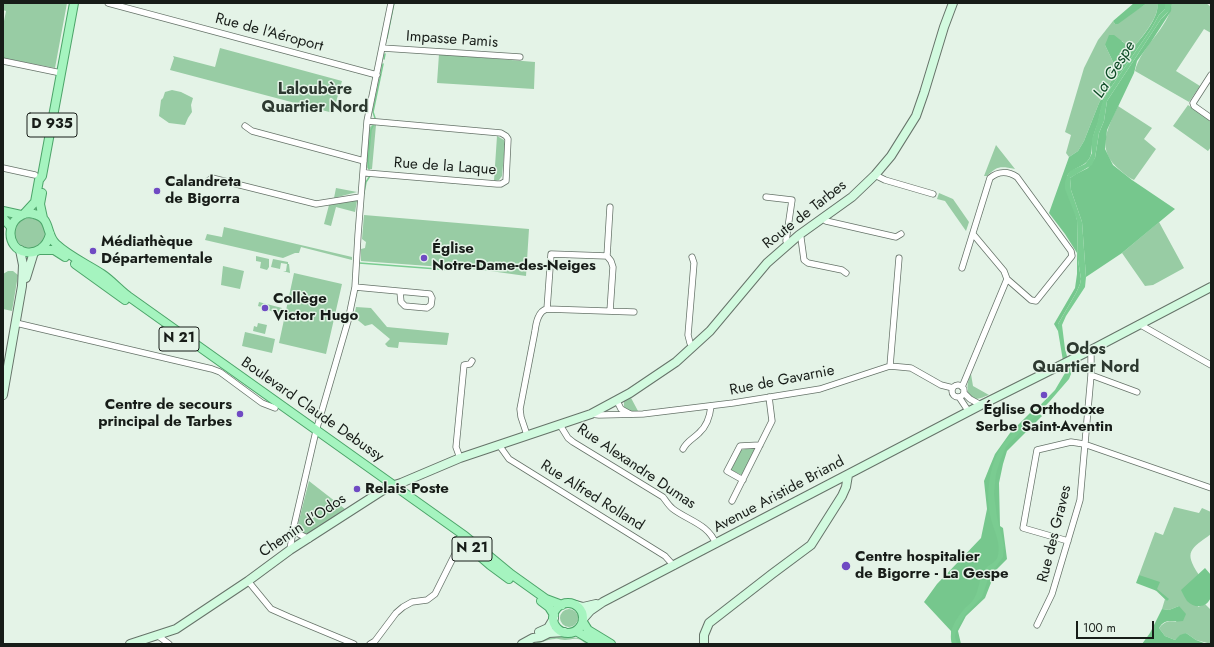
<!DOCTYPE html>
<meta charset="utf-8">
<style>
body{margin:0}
#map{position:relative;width:1214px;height:647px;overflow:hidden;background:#e4f3e7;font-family:Jost,sans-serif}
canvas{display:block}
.frame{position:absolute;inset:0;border:4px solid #171c18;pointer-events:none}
.scale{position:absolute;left:1076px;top:621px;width:78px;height:18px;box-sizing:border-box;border:2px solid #171c18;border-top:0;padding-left:5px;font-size:12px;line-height:14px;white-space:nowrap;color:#171c18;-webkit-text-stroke:3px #e4f3e7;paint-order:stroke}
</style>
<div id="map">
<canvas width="1214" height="647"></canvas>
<div class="frame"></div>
<div class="scale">100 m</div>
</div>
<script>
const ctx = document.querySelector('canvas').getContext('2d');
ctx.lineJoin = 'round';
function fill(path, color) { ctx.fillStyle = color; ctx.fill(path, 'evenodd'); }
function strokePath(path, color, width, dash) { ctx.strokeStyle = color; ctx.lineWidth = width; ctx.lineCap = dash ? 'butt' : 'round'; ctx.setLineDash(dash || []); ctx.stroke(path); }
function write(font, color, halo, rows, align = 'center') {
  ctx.font = font + ' Jost,sans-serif'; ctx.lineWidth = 3; ctx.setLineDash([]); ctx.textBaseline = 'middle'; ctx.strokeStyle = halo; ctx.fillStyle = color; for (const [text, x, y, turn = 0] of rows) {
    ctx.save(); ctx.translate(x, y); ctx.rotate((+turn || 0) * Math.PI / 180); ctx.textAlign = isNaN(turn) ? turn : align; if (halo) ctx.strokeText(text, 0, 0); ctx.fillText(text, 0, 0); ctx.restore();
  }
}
fill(new Path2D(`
 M3,3h64l-12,65 -52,-10v-32l3,-15 -3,-1z
 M1147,3h10c4,13 -18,37 -25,47l-10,-9 -17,4 10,21 1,4 -2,6 -15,27 -15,38 -6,10 -9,6 -3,-4 5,-18 -6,-3 19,-64 14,-28 15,-19 2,3z
 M1172,3h34l5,4v26l-7,-4 -28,42 24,15 -11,16 -54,-31c6,-25 34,-43 37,-68z
 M220,48l122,33 -9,32 -163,-43 4,-12 -1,-2 42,11z
 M439,54l96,8 -1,27 -97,-6z
 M172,90l9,2 12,6 -2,7 1,7 -4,6 -3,7 -16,-2 -10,-7 2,-16 2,-2 2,-6z
 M1188,105l23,16v26l-3,4 -35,-25z
 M1118,106l34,22 -8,11 12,10 -22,31c-5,-2 -9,-6 -13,-9 -26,-21 -14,-41 -3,-65z
 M372,125h4l-4,44h-4l-2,-3 3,-38z
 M497,136l7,4 1,4 -3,32 -3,4 -5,1z
 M996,145l19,24c-15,-3 -18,-3 -28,7h-3z
 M336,188l21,4 -23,6z
 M939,193l14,6 16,23 -3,9 -21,-30 -8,-2z
 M356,200l1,1 -2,11 -19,-5 -5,19 -7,-2 5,-19z
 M364,215l165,14 -3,47 -43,-6 -122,-9v-12l4,-1 1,-6 -4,-3z
 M15 233a15 15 0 1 1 30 0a15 15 0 1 1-30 0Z
 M1159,222l25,46 -31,17 -8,1 -23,-33z
 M224,227l128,30v3l-51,-13 -2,6h-4l-12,5 -78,-18 2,-6 15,3z
 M256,256l13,3v8l-2,3 -7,-2 1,-6 -5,-1z
 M273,259l15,3v2h1l1,9 -7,-2h3l1,-7 -6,-1 -1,6 -9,-2z
 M223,266l21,5 -4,18 -19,-4z
 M8,271h5l5,4 -6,36 -9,-2v-35z
 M294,273l48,11 -16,70 -47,-11z
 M259,302l23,6 -1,7c-7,-2 -15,-7 -23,-9z
 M356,307l15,1 16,19 62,6 -2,12 -48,-3 -1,6 -10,-1 -3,-3 5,-5 -18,-15 -7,2 -11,-9z
 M258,323l9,2 -2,9 -12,-3 1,-5 3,1z
 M245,332l30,7 -3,14 -30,-7z
 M971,374l2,12 16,9c-4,1 -9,4 -13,4 -12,-1 -9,-18 -5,-25z
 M630,396l8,15h-9l-5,-3v-7z
 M751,448l3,1 1,1 -13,25 -11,-5 10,-20z
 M309,481l36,28 -35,24c-5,1 -10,0 -13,-5z
 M1174,507l25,6 3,-5 9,4v22c-20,15 -28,17 -12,41l-5,5 4,27 7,-3 6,6v34l-15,-4 -10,-7 -11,7 -10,-4 -6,-8c5,-6 9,-8 17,-6l3,-16 -10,4 -7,-1 3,-10 2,2 -28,-26 16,-43 8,3z
 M560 618a9 9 0 1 1 18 0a9 9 0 1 1-18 0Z
 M558,636c12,2 21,-1 31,8 -5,0 -6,-4 -11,-5 -5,-1 -9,1 -13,1 -4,0 -7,-2 -10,-1 -8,0 -14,5 -22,5l14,-6z`), '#98cca4');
fill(new Path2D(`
 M1134,3h13l-29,21h-3l-2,-3z
 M1157,3h8v6l-6,6 -8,14 -44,64c-5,10 -7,20 -9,30 -2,5 -4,10 -5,15 -2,7 0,15 -4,21 -5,8 -17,9 -22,17l10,44 1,40 3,19 -1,5 -4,9 -18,31v7l-4,-7 21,-36 2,-14v-21l-12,-19 -16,-21 20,-56 9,-6 6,-10 15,-38 15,-27 2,-6 -1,-4 -10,-21 4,-10h5l18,14c8,-9 29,-33 25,-46z
 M1170,3h2l-1,8 -20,31 -14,19 -3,12 -27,57 -2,19 8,16 19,15 43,29 -53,44 -36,24 -4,-55 -11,-32 -1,-12 6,-4 12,-6 7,-10 4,-25 5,-12 3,-20 54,-82c5,-4 10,-9 9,-16z
 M1034,409l8,7 -35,35 -4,13 -4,19 1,43 3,2 4,31 -11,11 -11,28 -19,18 -8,15 3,13h-9l-1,-13 -27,-29 13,-18 44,-46 6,-29 -3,-28 6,-15 5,-12 15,-21z
 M1205,568l6,7c0,6 2,16 0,22 -4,11 -16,12 -24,4 -2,-3 -4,-7 -6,-11z
 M1139,575l21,7 -3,7 12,10 -2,2 -10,-10 -21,-8z
 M1179,606l7,8 -3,7c-11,2 -17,-4 -24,7l6,8 10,4 5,-5 6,-2 10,7 11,4h-65l8,-11 12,-24 7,1z`), '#76c78d');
fill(new Path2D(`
 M1165,3h5v7l-9,9 -54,82 -3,20 -5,12 -4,25 -3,7 -22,13 1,12 11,32 4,55 -1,10 -19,29 -4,9 3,24 5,18 1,7 -2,5 -19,22 -44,46 -6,14 -4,13 -2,20 3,23 7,28 -1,12 -14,19 -7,21 -17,18 -9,16 -1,6 2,7h-5c-4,-14 4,-25 13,-36 3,-3 6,-5 8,-8 7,-10 5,-22 13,-32 4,-4 11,-6 12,-13 3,-12 -4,-24 -7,-36 -6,-25 -2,-58 15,-79l49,-50 10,-17 -7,-42v-7l18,-31 4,-9 1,-5 -3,-19 -1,-40 -12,-31v-7l2,-6 3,-5 15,-7 4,-5 3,-6v-14l5,-15 5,-21 5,-10 44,-64 8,-14 6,-6z`), '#7acc91');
strokePath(new Path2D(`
 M387,38l7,-35
 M384,59l1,-5
 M375,118l-2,-6 10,-48
 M369,169l-1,-8 3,-31 2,-4
 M364,193l2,-11 4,-6
 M359,263l92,7`), '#7acc91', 1.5);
const street = new Path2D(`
 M108,3l269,72
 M382,48l138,9
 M3,61l58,12
 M1211,75l-18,28 1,3 17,12
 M245,126l7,5 112,30
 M3,168l32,7
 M363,172l3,1 131,11h4l5,-3 2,-42 -2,-3 -5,-3 -134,-12
 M875,175l10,5 48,14
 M207,182l5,-4 104,26 44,-7
 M766,197l26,3 -6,41 2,3
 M822,218l4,3 70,16 5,-3
 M973,234l31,37 3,8
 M799,235l2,3 3,22 4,3 34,7 4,3
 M692,257l2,6 -6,72 2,8 3,3
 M962,268l28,-90c8,-7 18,-7 27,-1l54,74 1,5 -36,45 -5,-1 -24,-21 -45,108
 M355,287l75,7 2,4 -1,7 -4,3 -22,-2 -4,-4 -1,-10
 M547,309l4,-55 56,2
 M610,311l3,-44 -2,-6 -4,-5 3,-49
 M16,323l196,46 8,3 42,31 13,5
 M1139,324l72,41
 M890,366l9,-108
 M1091,375l46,17
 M952 391a6 6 0 1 1 12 0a6 6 0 1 1-12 0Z
 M964,393l6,6 11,6
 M959,397l10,15
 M617,401l4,8 9,5
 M591,414l8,1 44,-1 90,-11 87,-14 70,-23 21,2 30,17 12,3
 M560,425l8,13 5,4 90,55c3,4 6,9 10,12 16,12 35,15 43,35
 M527,435l-6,-18 -1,-8 15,-78c1,-8 3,-20 12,-22l87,3
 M499,445l10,14 156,97 9,10
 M683,449c4,-8 10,-10 16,-16 8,-7 11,-17 12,-27
 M460,458l-4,-11 8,-82 6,-1 2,-3
 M743,480l-16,-9 13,-25 20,-1
 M732,501l40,-80 -3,-24
 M293,530l6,4 10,5
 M1068,541l-45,-13 14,-78 34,-8 13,2 127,44
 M290,550l3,-20 23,-99 32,-110 7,-34 3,-52 9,-114 24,-118
 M248,581l23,28 18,8 65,27
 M1037,625l15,-31 28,-94 11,-125v-25
 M157,635l12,9
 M370,644l5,-3 21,-28 7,-6 9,-5 15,-2 8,-6 22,-44 6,-9`);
const secondary = new Path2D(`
 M26,278l8,-26
 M3,395l19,-109 1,-21 -3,-15
 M576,605l7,2 13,-3
 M583,619l7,-8 13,-9 378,-197 110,-55 120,-63
 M539,632l9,-4 6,-10
 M130,644l46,-15 72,-48 42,-31 98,-63 13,-4 59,-25 131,-44 39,-21 46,-31 34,-31 57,-68 32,-28 53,-38 23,-22 16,-19 25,-40 8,-23 20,-66 9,-24
 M522,644l11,-6 8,-1 8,-4 15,-1
 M704,644v-9l5,-12 63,-49 39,-29 31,-49 4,-9 2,-12`);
const primary = new Path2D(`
 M42,193l-2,11 3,14
 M3,211l18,4
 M24,214l11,-12 4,-22 3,-4 32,-173
 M3,218l8,9
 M50,234c-7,29 -44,21 -39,-5 1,-6 5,-11 11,-14 4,-2 8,-2 12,-1 18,4 11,20 22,30 14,13 31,20 46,30 9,6 17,15 26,22l337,240 46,38 35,25 16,6
 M40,250h14l11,7
 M75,264l50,36
 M460,539l30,26 19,14
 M541,601l8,6 5,8
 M553 618a15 15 0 1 1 30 0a15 15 0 1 1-30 0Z
 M583,622l5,8 23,14
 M576,631l22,13`);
strokePath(street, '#667369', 7);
strokePath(secondary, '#667369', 10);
strokePath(primary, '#4ca469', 10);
strokePath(street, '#fff', 5.5);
strokePath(secondary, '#d2fadf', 8);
strokePath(primary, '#a5f4bf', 8);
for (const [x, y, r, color] of [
 [157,191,4,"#6f4ac3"],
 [93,251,4,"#6f4ac3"],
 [424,258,4,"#6f4ac3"],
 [265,308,4,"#6f4ac3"],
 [1044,395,4,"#6f4ac3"],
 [240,414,4,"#6f4ac3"],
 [357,489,4,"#6f4ac3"],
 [846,566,5,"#6f4ac3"]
]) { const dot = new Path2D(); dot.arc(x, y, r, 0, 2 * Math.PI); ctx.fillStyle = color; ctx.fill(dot); strokePath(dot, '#e4f3e7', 1.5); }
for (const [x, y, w] of [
 [52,125,50],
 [179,339,40],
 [472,549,40]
]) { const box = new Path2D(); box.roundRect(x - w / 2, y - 12, w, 24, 3); ctx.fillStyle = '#e4f3e7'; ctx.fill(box); strokePath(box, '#171c18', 1); }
write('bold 14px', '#171c18', null, [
 ["D 935",52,125],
 ["N 21",179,339],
 ["N 21",472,549]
]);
write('15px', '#171c18', '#e4f3e7', [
 ["Rue de l'Aéroport",269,33,15],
 ["Impasse Pamis",452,40,4],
 ["Rue de la Laque",445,167,4],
 ["Route de Tarbes",805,215,-38],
 ["Rue de Gavarnie",782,381,-11],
 ["Boulevard Claude Debussy",312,410,35],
 ["Rue Alexandre Dumas",636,467,34],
 ["Avenue Aristide Briand",779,495,-28],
 ["Rue Alfred Rolland",592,496,32],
 ["Chemin d'Odos",303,526,-34],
 ["Rue des Graves",1055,534,-76]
]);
write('bold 15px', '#171c18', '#e4f3e7', [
 ["Calandreta",165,182],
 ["de Bigorra",165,199],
 ["Médiathèque",101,242],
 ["Départementale",101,259],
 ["Église",432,249],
 ["Notre-Dame-des-Neiges",432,266],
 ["Collège",273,299],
 ["Victor Hugo",273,316],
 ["Centre de secours",232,405,"right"],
 ["principal de Tarbes",232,422,"right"],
 ["Église Orthodoxe",1044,410,"center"],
 ["Serbe Saint-Aventin",1044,427,"center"],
 ["Relais Poste",365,489],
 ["Centre hospitalier",855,557],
 ["de Bigorre - La Gespe",855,574]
], 'left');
write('italic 16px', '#0e4b26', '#e4f3e7', [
 ["La Gespe",1115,70,-58]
]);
write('bold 16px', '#2d3930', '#e4f3e7', [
 ["Laloubère",315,90],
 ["Quartier Nord",315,108],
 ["Odos",1086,350],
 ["Quartier Nord",1086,368]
]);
</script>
